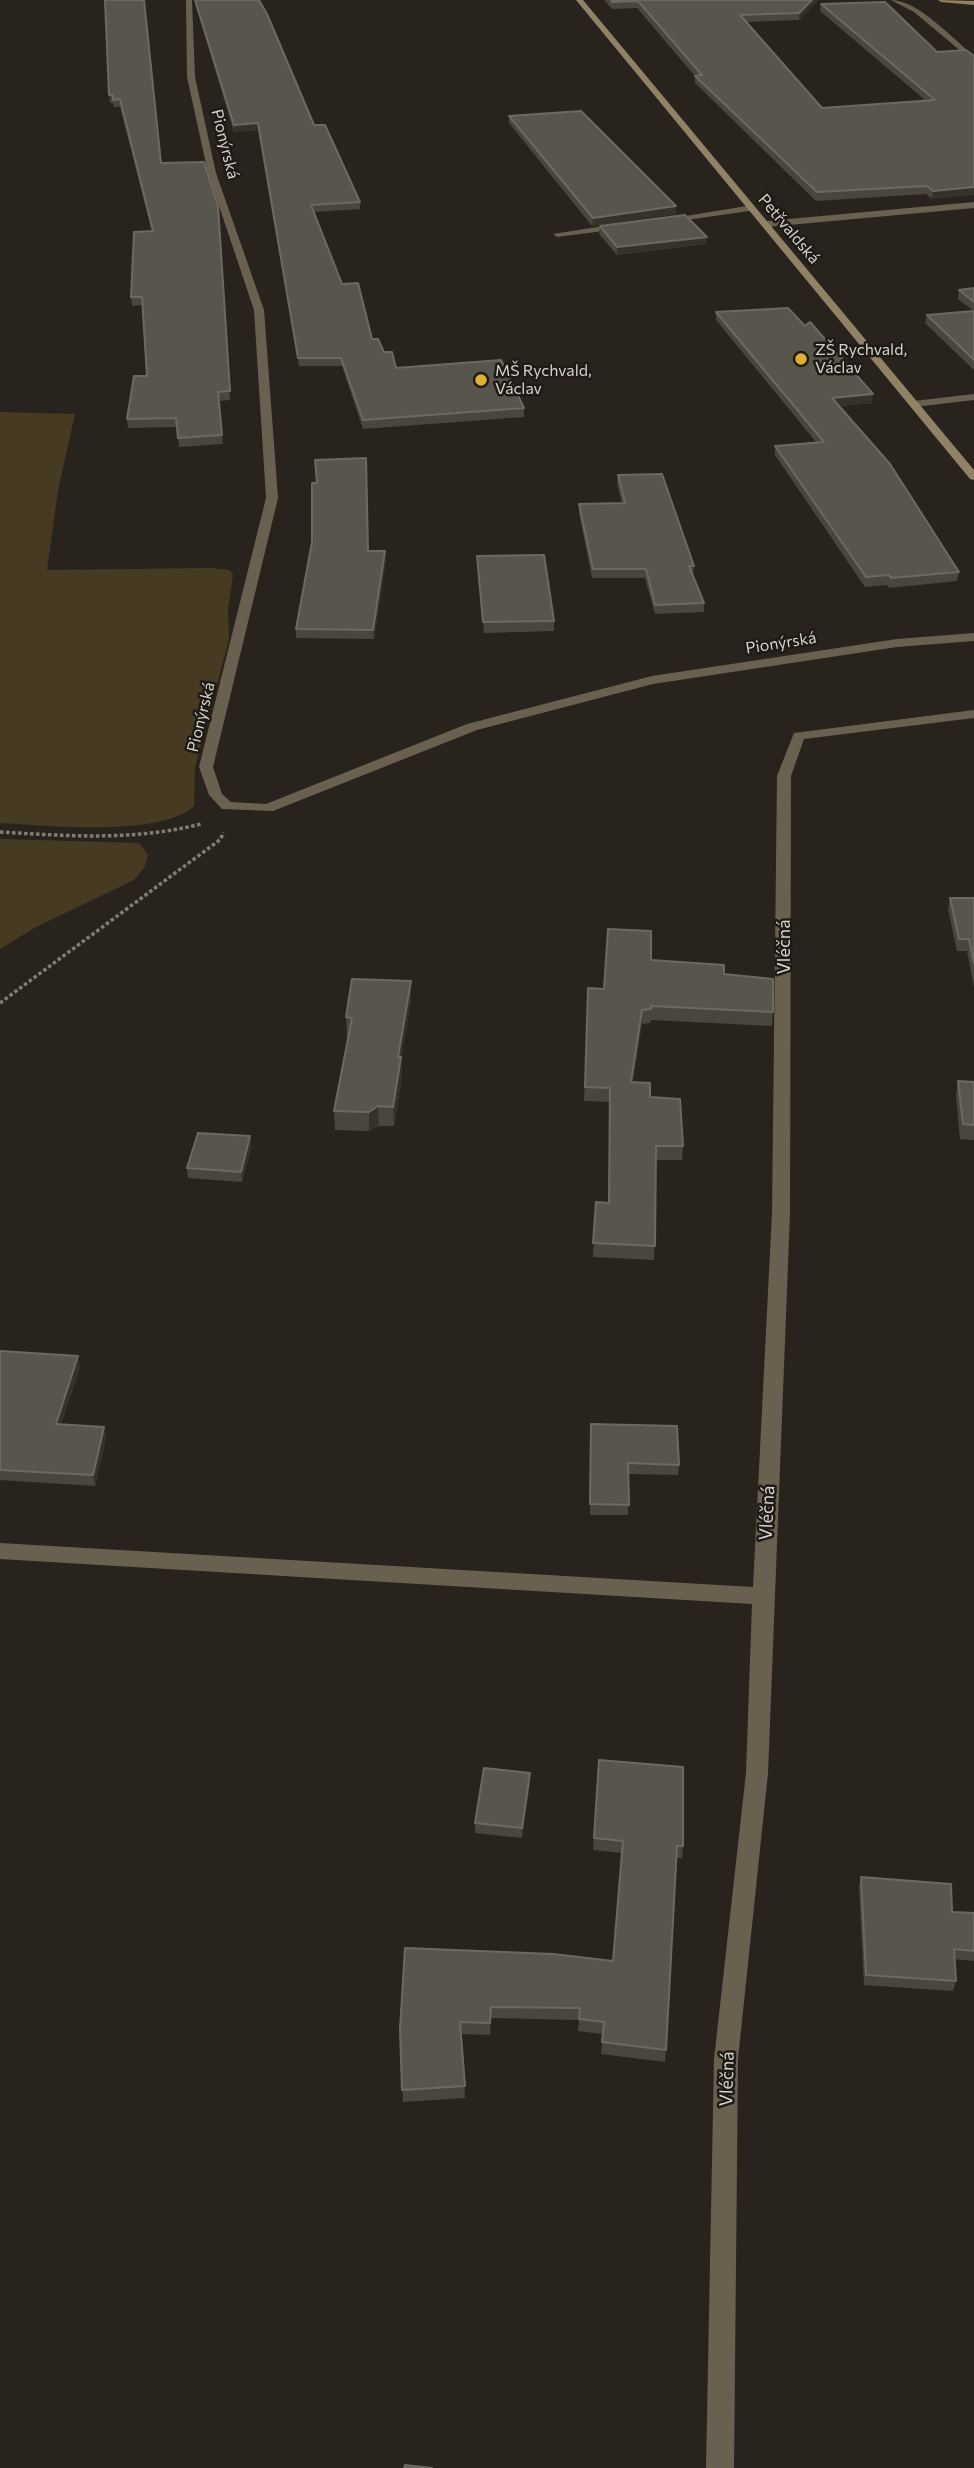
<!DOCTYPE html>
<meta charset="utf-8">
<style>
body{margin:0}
canvas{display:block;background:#28241d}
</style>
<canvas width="974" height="2468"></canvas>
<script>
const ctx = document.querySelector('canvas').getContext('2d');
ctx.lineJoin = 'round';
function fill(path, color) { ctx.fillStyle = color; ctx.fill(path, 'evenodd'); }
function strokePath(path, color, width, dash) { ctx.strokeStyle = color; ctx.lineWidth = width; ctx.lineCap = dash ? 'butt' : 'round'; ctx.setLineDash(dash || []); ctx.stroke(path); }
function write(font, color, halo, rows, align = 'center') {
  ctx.font = font + ' Commissioner,sans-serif'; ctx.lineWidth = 5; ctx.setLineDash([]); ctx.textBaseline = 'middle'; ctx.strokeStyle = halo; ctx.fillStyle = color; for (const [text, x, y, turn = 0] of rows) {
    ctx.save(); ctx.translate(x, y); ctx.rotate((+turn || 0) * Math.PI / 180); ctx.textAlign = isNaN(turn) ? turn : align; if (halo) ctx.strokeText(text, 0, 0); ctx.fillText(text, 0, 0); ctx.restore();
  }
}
fill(new Path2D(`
 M0,412l75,2 -17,76 -11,80 164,-2 19,2 3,5 -5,34 1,30 -34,129 -1,38c-35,32 -148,19 -194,17z
 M0,839l139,4 9,12 -4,13 -10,12 -98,47 -36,22z`), '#463b22');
strokePath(new Path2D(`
 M0,832c68,4 134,9 201,-8
 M0,1003l221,-164 2,-7`), '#807d77', 3.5, [3.5, 2.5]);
fill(new Path2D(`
 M974,202v6l-207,19 -4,-3 4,-3z
 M753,205l3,5 -91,13 -4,-3z
 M623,223l4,3 -1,2 -69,9 -4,-3z`), '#69604f');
fill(new Path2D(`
 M186,0h6l3,77 21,96 48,137 14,188 -65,269 9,27 9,8 35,2 201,-80 185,-48 245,-37 77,-6v8l-77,6 -244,37 -176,46 -204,81 -51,-2 -13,-14 -10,-28 67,-269 -12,-188 -46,-137 -21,-96z
 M891,0c27,0 62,39 83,56v6l-60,-50z
 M974,394v6l-60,7 -5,-3 5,-3z
 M974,710v8l-170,21 -13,37 -1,437 -22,560 -30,286 -4,409h-28l8,-409 32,-286 6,-169 -752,-45v-16l753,44 19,-374 5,-437 17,-43z`), '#69604f');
fill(new Path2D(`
 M576,0h7l391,470v10l-4,-1z
 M938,0l36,1v4l-33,-3z`), '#8f8265');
fill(new Path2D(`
 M105,0l56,163 57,43 12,194 -11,1 4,43 -44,3 -2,-20 -49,1 -1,-9 20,-43 -4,-71 -11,1 -1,-9 21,-66 -32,-124h-6l-1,-4h-3z
 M194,0h65l55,125 46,77v7l-46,3 28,72 30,55 24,29 128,40v9l-161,12 -21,-63h-43l-41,-236 -24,2z
 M604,0h214l-19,20 -53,2 76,86 103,-8 -105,-89 1,-7 116,48 29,-2 -34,149 -6,-5 -110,7 -121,-118v-7l-58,-68 -25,1z
 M509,116l167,90v8l-84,12 -83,-103z
 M600,226l106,18 -89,11 -18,-21z
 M974,288v82l-49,-47 2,-8 47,-4 -16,-12 1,-9z
 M716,312l156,91 -33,3 120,166 -2,9 -68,7 -2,-3 -22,2 -90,-132v-9l41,-4 -100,-122z
 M618,475l76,91 -1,9 11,28v9l-49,2 -10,-36h-53l-13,-65v-9l43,-1 -5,-19z
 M368,551l18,9 -12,79 -78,-1v-9z
 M477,556l77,65v10l-70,2z
 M950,898h24v89l-7,-36h-10l-9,-42z
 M651,960l73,14 49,38 -1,14 -121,-6 -1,3 -8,1 -9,58 17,15 33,49 -1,14h-26l-2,100 -61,-3 3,-55 12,1 2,-101 -26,-1 4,-113 16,1z
 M411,981v20l-10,57 1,18 -8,50h-15l-10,5 -34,-1 -1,-19 15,-74 -2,-1 -1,-19z
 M958,1081l16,1v58l-14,-1 -4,-43z
 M250,1136l1,11 -9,35 -54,-4 -1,-10z
 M0,1351l80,16 -19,57 43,3 2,10 -11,49 -95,-6z
 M591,1424l88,41 -1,10 -50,-1v41h-38z
 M599,1760l84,86 -1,12h-5l-12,204 -64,-8 2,-20 -25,-3 1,-11 -88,-2 -1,17 -29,-1 4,64 -62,4 -3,-73 213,-68 9,-108 -29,-3z
 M530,1783l-8,55 -47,-5v-10z
 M861,1877l91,35 22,1v48l-20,-2 2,22 -3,10 -89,-6 -5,-98z`), '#49463e');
fill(new Path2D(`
 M812,0h6l-19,20v-7z
 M258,123v7l-24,2v-7z
 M974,187v8l-42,4 1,-8z
 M676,206v8l-84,12 1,-8z
 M707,237l-1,7 -89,11v-8z
 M873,394l-1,9 -41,4 1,-9z
 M385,551l1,9 -12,79 -1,-9z
 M411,981v20l-10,57 1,18 -8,50 -1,-19 5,-50z
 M642,1010v14l-11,72v-14z
 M378,1106l1,20 -10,5v-19z
 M250,1136l1,11 -9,35 -1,-10z
 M78,1356l2,11 -22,68 -2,-11z
 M104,1427l2,10 -11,49 -2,-11z
 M530,1773v10l-8,55v-10z`), '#35322a');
const building = new Path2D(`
 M105,0h39l17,163 43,-1 14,44 12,185 -12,1 4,43 -44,3 -2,-20 -49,1 7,-43h13l-5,-79h-11l3,-65 19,-1 -33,-132 -7,1v-5h-4z
 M195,0h64l8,14 47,111h11l35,77 -49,3 31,79 16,-1 14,56h6l6,13h8l4,16 105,-8 23,48 -161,12 -22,-62h-43l-40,-235 -24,2z
 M611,0h201l-13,13 -59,2 82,93 113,-8 -114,-96 64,-2 52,50 29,-2 8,6v131l-41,4 -6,-5 -110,6 -122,-116 7,-1 -64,-74 -26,1z
 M581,111l95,95 -83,12 -84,-102z
 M685,215l22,22 -90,10 -17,-21z
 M974,288v14l-15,-12z
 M788,308l17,18 5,-4 63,72 -41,4 58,66 69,108 -68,6 -2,-3 -23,2 -91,-131 49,-4 -108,-130z
 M974,311v49l-47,-45z
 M366,458l2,93h17l-12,79 -77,-1 16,-87v-59h5l-2,-23z
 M662,474l32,92h-5l15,37 -49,2 -9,-36h-53l-14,-65 46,-1 -7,-28z
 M544,555l10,66 -71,1 -6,-66z
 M950,898h24v66l-5,-25h-10z
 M608,929l43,2v29l73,5v9l49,5v33l-122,-6v3l-9,1 -11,72 19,1v14l30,2 3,47h-27l-1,100 -62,-3 3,-41 13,1 1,-115 -25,-1 3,-99 16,1z
 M352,979l59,2 -13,76h3l-8,50 -15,-1 -9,6 -35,-1 18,-93 -6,-1z
 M958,1081l16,1v43l-11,-1z
 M198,1133l52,3 -9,36 -54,-4z
 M0,1351l78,5 -22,68 48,3 -11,48 -93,-5z
 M591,1424l86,2 2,39 -51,-2 1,42 -39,-1z
 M599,1760l84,7v79h-6l-11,204 -64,-8 2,-20 -25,-3 1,-11 -89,-1 -1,16 -30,-1 5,64 -63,4 -2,-61 5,-81 148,6 60,7 10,-120 -29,-3z
 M484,1768l46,5 -8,55 -47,-5z
 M861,1877l90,7 1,28 22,1v38l-20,-2 2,32 -90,-6z
 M405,2465l27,3h-28z`);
fill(building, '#58554d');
strokePath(building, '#6b6962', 2);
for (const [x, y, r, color] of [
 [801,359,7,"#e1af34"],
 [481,380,7,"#e1af34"]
]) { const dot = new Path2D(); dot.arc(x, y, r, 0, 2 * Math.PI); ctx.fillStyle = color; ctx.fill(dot); strokePath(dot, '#1e1b14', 2.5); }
write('16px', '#d5d3ce', '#1e1b14', [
 ["Pionýrská",225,144,76],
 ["Petřvaldská",789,229,50],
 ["Pionýrská",781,643,-9],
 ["Pionýrská",201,717,-76]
]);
write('16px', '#d5d3ce', '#1e1b14', [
 ["ZŠ Rychvald,",815,350],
 ["Václav",815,368],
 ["MŠ Rychvald,",495,371],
 ["Václav",495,389]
], 'left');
write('18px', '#d5d3ce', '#1e1b14', [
 ["Vléčná",784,947,-90],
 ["Vléčná",767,1513,-87],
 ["Vléčná",727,2079,-88]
]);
</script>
